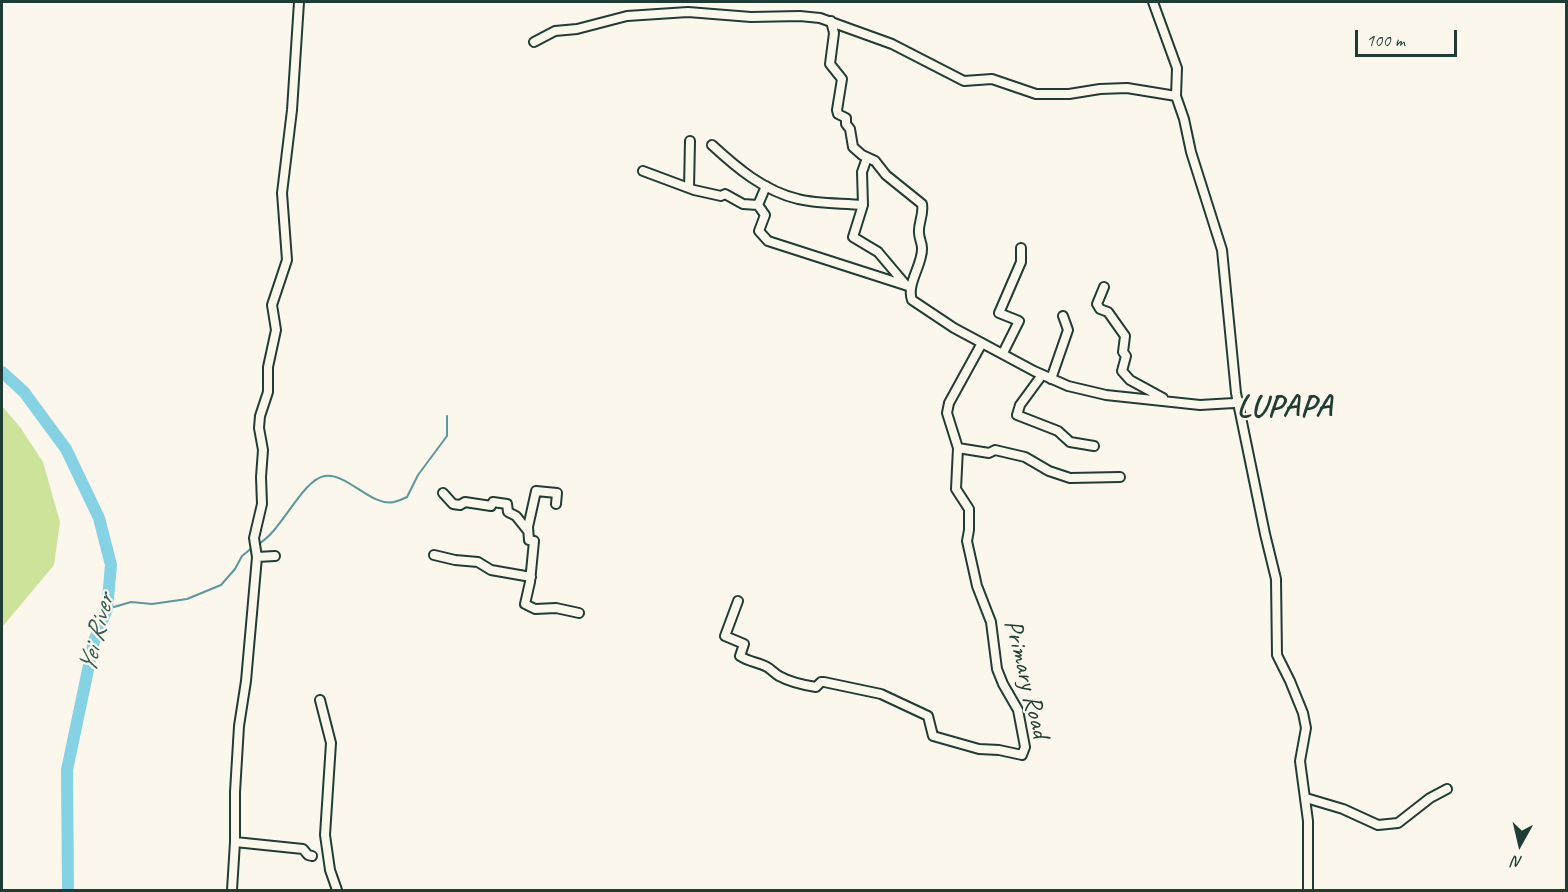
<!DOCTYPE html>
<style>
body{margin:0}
#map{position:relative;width:1568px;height:892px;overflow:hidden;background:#fbf7ec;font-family:Caveat,sans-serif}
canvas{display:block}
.frame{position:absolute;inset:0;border:3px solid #1f3d34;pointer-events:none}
.north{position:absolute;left:1490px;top:814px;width:60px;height:60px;-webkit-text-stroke:4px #fbf7ec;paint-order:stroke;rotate:188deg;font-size:16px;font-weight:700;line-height:24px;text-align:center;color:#1f3d34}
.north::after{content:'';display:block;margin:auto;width:21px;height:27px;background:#1f3d34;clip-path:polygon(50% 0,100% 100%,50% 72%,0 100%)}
.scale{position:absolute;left:1355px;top:30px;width:102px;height:27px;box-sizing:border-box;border:3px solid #1f3d34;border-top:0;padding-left:8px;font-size:18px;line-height:21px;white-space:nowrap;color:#1f3d34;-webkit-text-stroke:4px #fbf7ec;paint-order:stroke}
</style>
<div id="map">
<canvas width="1568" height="892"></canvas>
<div class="frame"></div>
<div class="north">N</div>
<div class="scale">100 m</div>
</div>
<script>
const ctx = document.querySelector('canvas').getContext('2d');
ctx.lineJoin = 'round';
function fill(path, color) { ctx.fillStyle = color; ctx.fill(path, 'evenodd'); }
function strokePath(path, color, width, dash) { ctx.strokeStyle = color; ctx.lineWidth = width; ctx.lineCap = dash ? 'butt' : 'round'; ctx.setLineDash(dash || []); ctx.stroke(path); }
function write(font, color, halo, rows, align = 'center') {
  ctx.font = font + ' Caveat,sans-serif'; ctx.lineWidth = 4.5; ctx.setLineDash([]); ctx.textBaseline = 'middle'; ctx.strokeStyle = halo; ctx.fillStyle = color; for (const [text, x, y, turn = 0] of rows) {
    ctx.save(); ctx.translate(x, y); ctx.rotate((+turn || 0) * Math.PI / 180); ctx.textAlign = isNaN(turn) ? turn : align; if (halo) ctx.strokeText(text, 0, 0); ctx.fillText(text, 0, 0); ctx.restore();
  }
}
fill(new Path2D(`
 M2,406l18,21 23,35 17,60 -6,43 -51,61z`), '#cce399');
strokePath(new Path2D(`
 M258,544c23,-11 44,-65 67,-68 23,-3 46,31 69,26 4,-1 9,-3 13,-5l11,-22 29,-39v-20
 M107,609l24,-7 21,2 35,-5 34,-14 14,-16 7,-13 11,-9`), '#5c969e', 2);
strokePath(new Path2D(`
 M2,372l22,20 42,57 33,69 12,47 -4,44 -13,32 -27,129 1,120`), '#85d2e4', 12);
const street = new Path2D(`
 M299,2l-7,108 -10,83 5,67 -15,45 4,25 -8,37v25l-8,24 -1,12 4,22 -2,27 1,27 -8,34 3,19 -11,124 -7,45 -4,66v50l68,7 5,6 4,1
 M1153,2l24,66 -1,28 8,23 7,33 31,98 14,143 29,141 11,45 1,76 13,26 13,32 3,15 -6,33 8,60v69
 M831,21l3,12 -4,31 12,15 -5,31 1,4 8,4v6l4,5 3,18 9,8 13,6 11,14 36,29c2,11 -4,19 -3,29 0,5 3,10 3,15 1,16 -16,36 -10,52l42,28 80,43 34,15 38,9 94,10 34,-2 4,-3
 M534,42l21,-11 22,-2 50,-13 61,-4 63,5 49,-1 20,2 72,26 72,37 28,-2 44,15h33l31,-5 27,-1 49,8
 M712,145c25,23 52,46 86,54 19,5 44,4 65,6
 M867,158l-5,14 1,33 -10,32 25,15 27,32
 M643,171l51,19 27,6 4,-2 18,10 15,1
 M766,186l-8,19 7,10 -6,16 9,10 143,46
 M689,188l1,-47
 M1104,287l-7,17 3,5 8,3 17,24 -2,16 3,4 -4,15 8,9 33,18
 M982,343l-33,60 -2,10 11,35 31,5 6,-3 30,7 24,14 21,7 50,-1
 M1003,353l16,-32 -20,-8 22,-51v-14
 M1042,375l-22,30 -3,10 41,16 12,11 24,4
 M1051,379l17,-49 -5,-14
 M443,493l10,11 7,1 5,-3 26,4 2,-4 14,2 1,8 8,4 12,15
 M556,504l1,-11 -21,-2 -8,36 1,13 5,1 -4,41 -5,22 10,5 21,-1 23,5
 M434,555l21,5 23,2 13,8 40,7
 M257,557l18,-1
 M738,601l-13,35 19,8 -4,12c9,6 18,6 27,11 4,2 7,6 12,9 11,6 24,9 37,11l5,-5h3l57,12 47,22 5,20 46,13 20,1 23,5 3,-8 -7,-37 -15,-26 -6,-15 -6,-47 -14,-36 -10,-45 2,-11v-21l-13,-20 2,-41
 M320,700l11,43 -6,92 5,35 7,20
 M1306,798l37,11 35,16 20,-2 32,-25 17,-9
 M232,890l3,-48`);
strokePath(street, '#1f3d34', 12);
strokePath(street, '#fbf7ec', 8);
write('26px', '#1f3d34', '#fbf7ec', [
 ["Primary Road",1026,679,76]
]);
write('italic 27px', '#335b57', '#fbf7ec', [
 ["Yei River",97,634,-76]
]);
ctx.letterSpacing = '1.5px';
write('bold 32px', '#1f3d34', '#fbf7ec', [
 ["LUPAPA",1285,408]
]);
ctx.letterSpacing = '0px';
</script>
